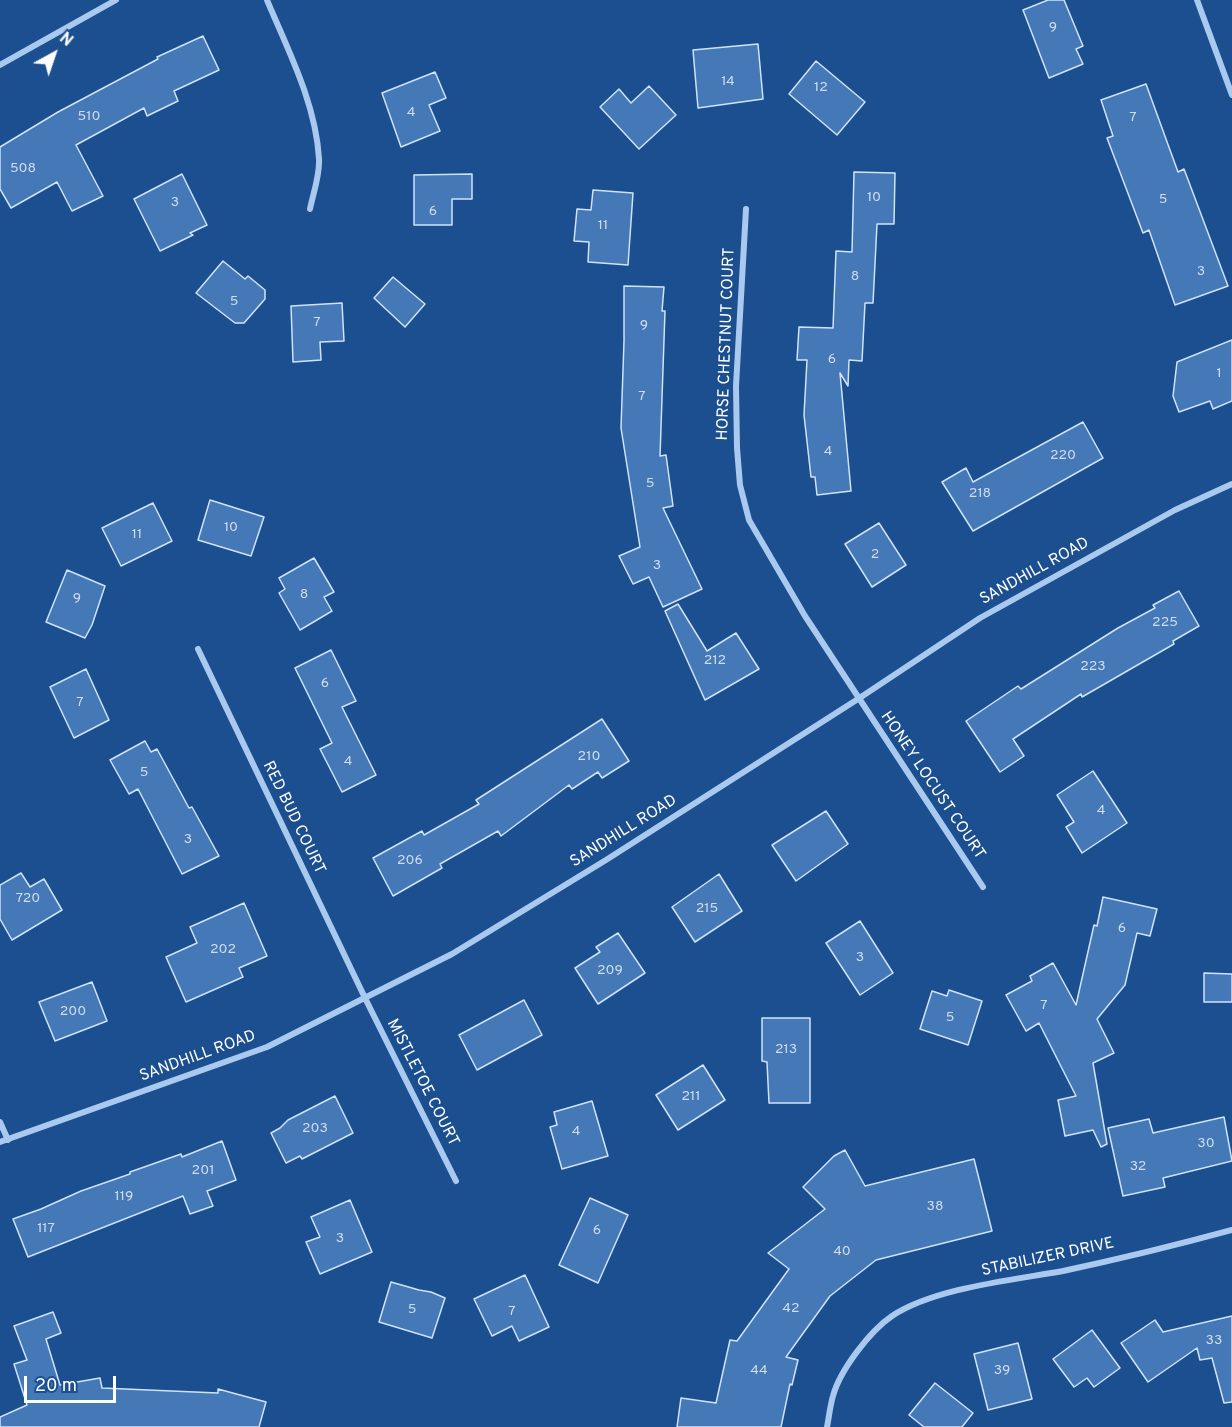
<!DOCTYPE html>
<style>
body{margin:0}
#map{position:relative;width:1232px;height:1427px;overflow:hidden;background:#1b4f8f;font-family:Overpass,sans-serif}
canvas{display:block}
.north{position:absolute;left:24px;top:24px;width:60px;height:60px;-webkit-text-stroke:4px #1b4f8f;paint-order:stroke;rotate:40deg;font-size:16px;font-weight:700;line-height:24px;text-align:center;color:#fff}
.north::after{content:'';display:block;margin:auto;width:21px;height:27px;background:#fff;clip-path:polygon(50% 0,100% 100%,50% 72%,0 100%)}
.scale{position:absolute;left:24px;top:1376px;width:92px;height:27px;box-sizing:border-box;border:3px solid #fff;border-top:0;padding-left:8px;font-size:18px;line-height:21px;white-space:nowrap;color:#fff;-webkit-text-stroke:4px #1b4f8f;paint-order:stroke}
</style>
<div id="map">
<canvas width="1232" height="1427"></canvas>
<div class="north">N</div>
<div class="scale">20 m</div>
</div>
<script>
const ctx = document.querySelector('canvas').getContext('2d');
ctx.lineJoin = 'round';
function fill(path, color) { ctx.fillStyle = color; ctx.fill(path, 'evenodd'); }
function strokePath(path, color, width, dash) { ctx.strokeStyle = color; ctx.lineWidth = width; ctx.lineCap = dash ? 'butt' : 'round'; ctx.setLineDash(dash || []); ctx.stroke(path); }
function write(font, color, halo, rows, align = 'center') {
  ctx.font = font + ' Overpass,sans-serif'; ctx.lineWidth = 4.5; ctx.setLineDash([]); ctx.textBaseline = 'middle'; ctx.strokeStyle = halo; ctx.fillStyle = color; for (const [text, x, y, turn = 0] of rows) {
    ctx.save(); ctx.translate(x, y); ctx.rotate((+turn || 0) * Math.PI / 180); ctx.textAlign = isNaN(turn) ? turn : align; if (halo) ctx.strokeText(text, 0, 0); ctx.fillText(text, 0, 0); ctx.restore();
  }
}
const building = new Path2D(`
 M1048,0h16l19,46 -7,3 7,15 -34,14 -26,-68z
 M203,36l16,34 -45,21 4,10 -31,15 -3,-8 -68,37 27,51 -31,15 -15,-29 -46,26 -11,-19v-42l58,-35 100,-53 -1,-2z
 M758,44l5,55 -65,9 -5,-58z
 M816,61l49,41 -28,33 -48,-41z
 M435,72l11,26 -17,7 11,26 -39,16 -19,-54z
 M1146,84l32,88 6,-3 44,117 -53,19 -26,-75 -6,3 -36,-95 6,-2 -12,-36z
 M649,86l27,29 -37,34 -39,-42 19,-18 12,14z
 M854,172l41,1 -1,51h-17l-4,79h-8l-3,58 -13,-1 -1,26 -8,-13 11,118 -34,4 -2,-18h-4l-7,-62 3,-55h-10l2,-33 34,1 3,-77 16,1z
 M182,174l25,51 -17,8 3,2 -33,16 -26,-52z
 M472,174v25h-20v26h-38v-50z
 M593,190l40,3 -5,72 -40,-3 1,-20 -15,-1 3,-32 14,1z
 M223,261l22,18 3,-3 17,14v9l-21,24h-9l-39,-30z
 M393,277l32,27 -20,23 -31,-29z
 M624,286l40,1 -2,24h3l-5,145 6,-1 7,51 -10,2 39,81 -39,18 -14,-30 -16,7 -14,-28 21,-9 -19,-119 3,-87z
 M342,303l2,38 -24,1 1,18 -28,2 -2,-56z
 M1232,340v61l-19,8 -3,-8 -31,11 -6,-16 4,-34z
 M1083,422l20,36 -130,73 -31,-49 24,-14 7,14z
 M210,500l54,17 -13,39 -53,-16z
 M153,503l19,38 -51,25 -19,-38z
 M879,523l27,42 -34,22 -27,-43z
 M314,558l20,34 -10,5 8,14 -32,19 -21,-37 6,-4 -6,-11z
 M67,570l38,16 -13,39 -7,13 -39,-16z
 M1179,591l20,35 -26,15 1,3 -92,53 -1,-3 -68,45 11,17 -24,16 -34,-51 52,-35 3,3 97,-61 37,-20 -2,-3z
 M678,604l29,47 29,-18 23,36 -54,31 -40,-89z
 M331,650l25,51 -14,6 34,68 -34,17 -22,-43 12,-6 -37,-75z
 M86,669l23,51 -35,18 -24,-51z
 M602,719l27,42 -27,17 -4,-6 -26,17 -3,-4 -68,51 -3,-5 -58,33 2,4 -49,28 -20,-38 49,-27 2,4 55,-31 -3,-4z
 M145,741l6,11 6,-3 32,59 3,-1 27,49 -37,18 -44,-85 -9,5 -19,-34z
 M1093,771l34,52 -45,30 -16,-26 8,-5 -17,-27z
 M826,811l22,33 -52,37 -24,-36z
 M21,873l9,14 14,-8 18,31 -50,30 -12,-21v-34z
 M719,874l23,37 -47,31 -23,-35z
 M1103,897l54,12 -7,27 -13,-3 -12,52 -28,34 17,34 -21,10 14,81 -6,3 -8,-17 -28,6 -7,-36 18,-4 -37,-73 -13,8 -20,-36 26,-14 -2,-5 23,-13 23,42 18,-80 3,1z
 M244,903l23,53 -28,12 4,9 -57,25 -20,-45 31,-14 -7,-16z
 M860,921l33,52 -33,22 -34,-52z
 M618,933l27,40 -47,31 -23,-36 25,-16 -4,-5z
 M1204,973l28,1v28h-28z
 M92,982l15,39 -52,20 -16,-39z
 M949,990l33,11 -14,44 -48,-16 12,-38 15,5z
 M524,1000l18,35 -65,35 -18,-35z
 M762,1018h48v85h-41l-2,-41 -5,-1z
 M703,1065l22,35 -47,30 -22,-35z
 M335,1096l18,37 -51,26 -2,-3 -14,7 -15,-30 9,-5 8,-8z
 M592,1101l16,55 -46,13 -12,-42 7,-2 -3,-13z
 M1224,1117l8,44 -69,17 2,9 -42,9 -15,-68 41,-9 4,14z
 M222,1141l14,39 -29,11 6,15 -23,8 -7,-18 -155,61 -15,-38 28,-10 40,-18 49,-17v-2l51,-18 1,3z
 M845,1150l20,36 109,-27 18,72 -116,29 -46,36 -44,61 12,3 -6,25 -2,-1 -9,43h-104l4,-29 35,5 14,-63 7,1 52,-72 -21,-16 57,-44 -22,-22 31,-31z
 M590,1198l38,17 -30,68 -39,-18z
 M350,1200l22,52 -52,22 -14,-32 14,-5 -9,-20z
 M525,1275l24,52 -30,14 -7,-15 -20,10 -18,-37z
 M391,1282l28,8 12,2 14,6 -13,40 -53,-16z
 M53,1312l8,21 -15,6 14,46 40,-7 2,10 116,5v-4l48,13 -7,25h-259v-10l27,-12 -13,-41 13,-4 -13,-34z
 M1232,1316v86l-8,1 -12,-45 -12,2 -3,-12 -49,34 -27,-39 34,-23 8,12z
 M1092,1330l28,38 -26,19 -7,-9 -13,9 -21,-28z
 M1018,1343l14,56 -44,11 -14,-56z
 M935,1383l38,30 -11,14h-38l-15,-12z`);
fill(building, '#4478b7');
strokePath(building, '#cfe3fa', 1.5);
strokePath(new Path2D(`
 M267,0c21,50 49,104 52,159 1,16 -6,35 -9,50
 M1197,0l35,95
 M0,65l116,-65
 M746,209l-10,177 1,62 3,37 9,35 56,96 178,271
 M198,649l167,349 91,183
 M0,1122l8,18
 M0,1142l267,-95 185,-93 154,-94 252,-161 122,-81 195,-108 57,-26
 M827,1427c2,-10 3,-21 6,-31 7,-26 37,-65 59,-80 42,-28 121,-36 171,-45 57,-12 114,-26 169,-41`), '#a9c9ee', 6);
write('14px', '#d0dded', null, [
 ["9",1053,28],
 ["14",728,82],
 ["12",821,88],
 ["4",411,113],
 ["510",89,117],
 ["7",1133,118],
 ["508",23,169],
 ["10",874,198],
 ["5",1163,200],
 ["3",175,203],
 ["6",433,212],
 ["11",603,226],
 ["3",1201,272],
 ["8",855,277],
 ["5",234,302],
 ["7",317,323],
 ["9",644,326],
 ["6",832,360],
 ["1",1219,374],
 ["7",642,397],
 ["4",828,452],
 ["220",1063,456],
 ["5",650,484],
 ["218",980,494],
 ["10",231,528],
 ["11",137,535],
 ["2",875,555],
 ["3",657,566],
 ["8",304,595],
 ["9",77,599],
 ["225",1165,623],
 ["212",715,661],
 ["223",1093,667],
 ["6",325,684],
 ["7",80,703],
 ["210",589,757],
 ["4",348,762],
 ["5",144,773],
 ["4",1101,811],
 ["3",188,840],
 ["206",410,861],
 ["720",28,899],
 ["215",707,909],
 ["6",1122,929],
 ["202",223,950],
 ["3",860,958],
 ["209",610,971],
 ["7",1044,1006],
 ["200",73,1012],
 ["5",950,1018],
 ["213",786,1050],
 ["211",691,1097],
 ["203",315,1129],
 ["4",576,1132],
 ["30",1206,1144],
 ["32",1138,1167],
 ["201",203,1171],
 ["119",124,1197],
 ["38",935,1207],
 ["117",46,1229],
 ["6",597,1231],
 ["3",340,1239],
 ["40",842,1252],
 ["42",791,1309],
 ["5",412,1310],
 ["7",512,1312],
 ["33",1214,1341],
 ["44",759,1371],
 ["39",1002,1371]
]);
write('16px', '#fff', '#1b4f8f', [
 ["HORSE CHESTNUT COURT",727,344,-88],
 ["SANDHILL ROAD",1035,572,-29],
 ["HONEY LOCUST COURT",932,786,56],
 ["RED BUD COURT",293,818,64],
 ["SANDHILL ROAD",624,832,-32],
 ["SANDHILL ROAD",198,1057,-20],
 ["MISTLETOE COURT",422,1083,63],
 ["STABILIZER DRIVE",1048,1258,-12]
]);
</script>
